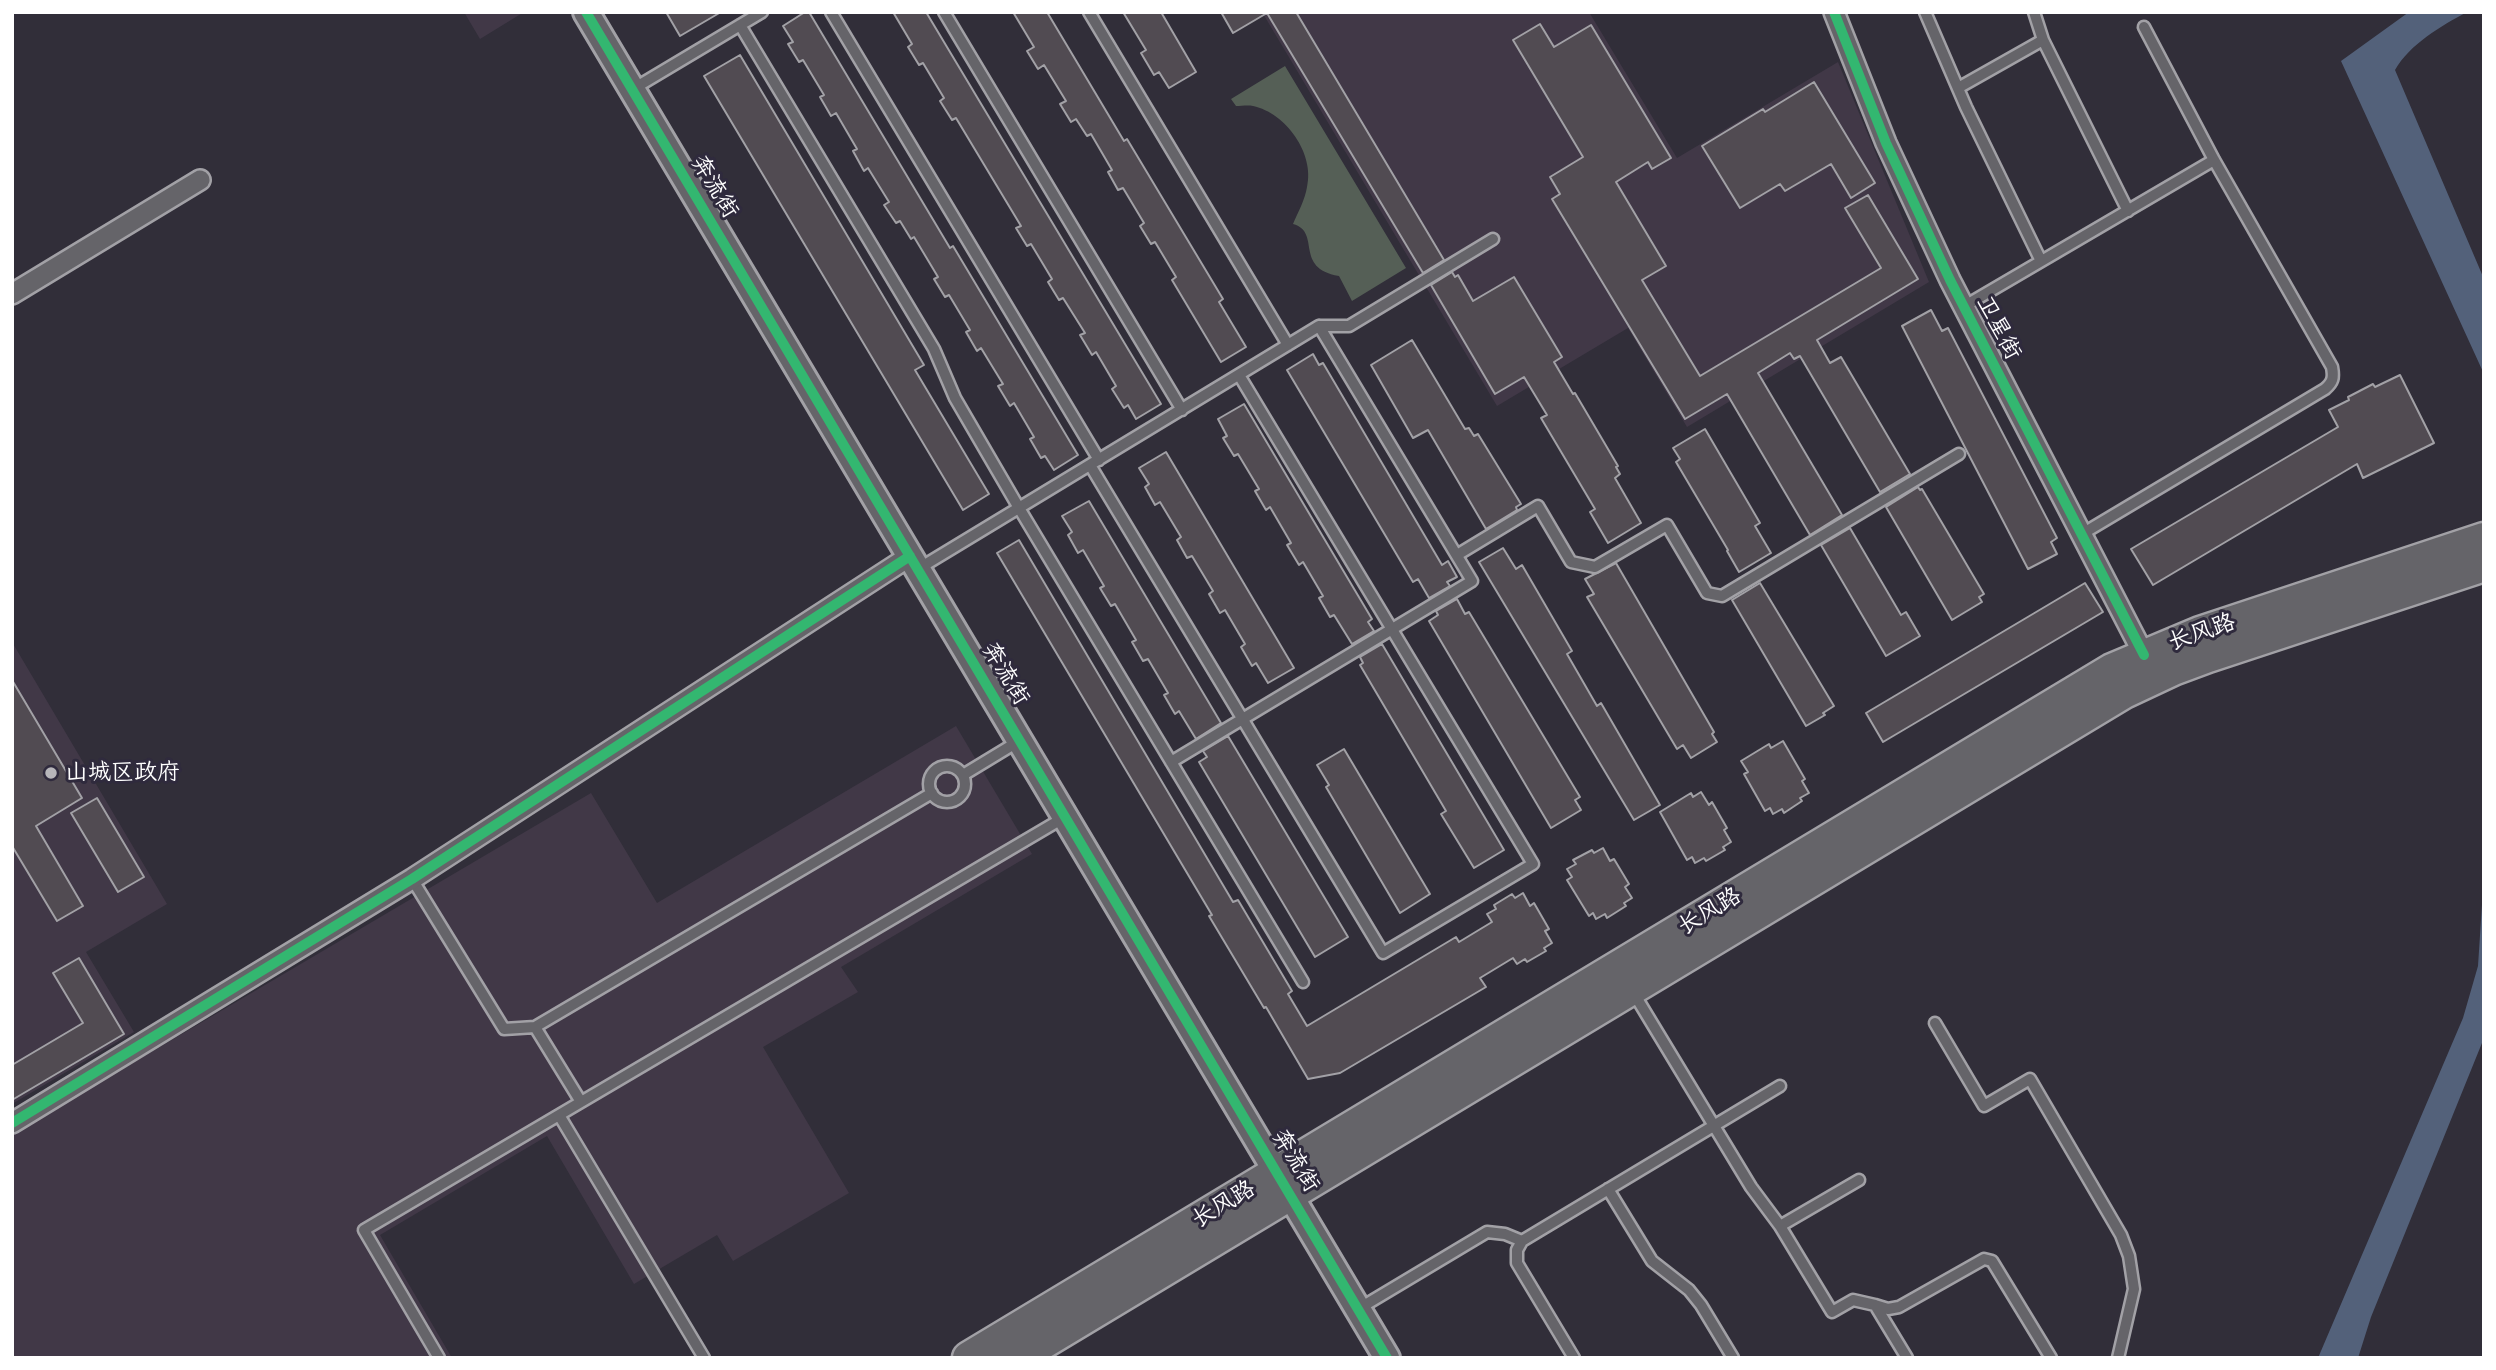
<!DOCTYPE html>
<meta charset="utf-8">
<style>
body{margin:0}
#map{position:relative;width:2496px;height:1370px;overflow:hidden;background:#312e39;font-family:Itim,sans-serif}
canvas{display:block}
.frame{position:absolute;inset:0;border:14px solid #fff;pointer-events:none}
</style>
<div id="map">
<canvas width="2496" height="1370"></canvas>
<div class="frame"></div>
</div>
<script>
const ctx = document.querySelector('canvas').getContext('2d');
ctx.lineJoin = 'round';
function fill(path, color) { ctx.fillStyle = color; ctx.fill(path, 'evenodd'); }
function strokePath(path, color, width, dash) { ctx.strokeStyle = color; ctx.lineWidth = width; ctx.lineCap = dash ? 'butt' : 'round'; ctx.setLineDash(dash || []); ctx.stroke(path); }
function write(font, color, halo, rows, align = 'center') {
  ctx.font = font + ' Itim,"LXGW WenKai TC",sans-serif'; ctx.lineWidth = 6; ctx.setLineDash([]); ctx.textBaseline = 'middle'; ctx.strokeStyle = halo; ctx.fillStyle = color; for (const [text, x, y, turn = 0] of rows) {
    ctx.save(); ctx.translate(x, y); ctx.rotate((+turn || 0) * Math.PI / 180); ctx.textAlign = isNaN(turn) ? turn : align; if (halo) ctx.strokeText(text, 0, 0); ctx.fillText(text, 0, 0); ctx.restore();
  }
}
fill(new Path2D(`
 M464,12h60l-44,27z
 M1262,12h327l88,146 161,-96 91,220 -242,145 -59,-99 -131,78z
 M12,642l155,262 -81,48 48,80 -122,72z
 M956,726l76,128 -191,113 17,25 -95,55 86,146 -116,68 -16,-26 -83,49 -87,-148 -167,99 72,123h-440v-224l579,-341 66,110z`), '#413847');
fill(new Path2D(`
 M1285,66l121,202 -54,33 -13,-25c-46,-8 -17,-44 -46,-52 5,-12 12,-24 14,-37 8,-33 -21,-74 -54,-81 -5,-1 -12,0 -17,0l-5,-7z`), '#555f56');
fill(new Path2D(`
 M2409,12h58c-26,14 -57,32 -72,58l89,209v95l-143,-313z
 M2484,874v164l-113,279 -13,41h-40l145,-340 15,-52z`), '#53617a');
const building = new Path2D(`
 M666,12h55l-41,24z
 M805,12h4l141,236 3,-2 125,209 -24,15 -9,-14 -4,2 -11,-19 4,-2 -20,-34 -4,3 -12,-20 5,-2 -22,-36 -4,3 -11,-19 4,-2 -21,-35 -4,2 -11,-18 4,-2 -24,-40 -3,2 -11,-18 -4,2 -12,-18 5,-3 -21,-34 -4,3 -11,-20 4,-2 -21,-36 -5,3 -11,-19 4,-2 -21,-35 -4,2 -11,-18 5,-2 -10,-16z
 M893,12h33l235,392 -25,15 -8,-14 -4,3 -12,-19 4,-3 -20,-34 -4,3 -12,-20 5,-2 -22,-35 -4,2 -11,-18 4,-3 -21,-35 -4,2 -11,-18 5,-2 -65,-108 -4,2 -12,-19 4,-3 -21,-35 -4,2 -11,-18 4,-3z
 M1013,12h34l77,129 3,-2 96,160 -4,3 27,45 -25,15 -49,-82 4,-3 -21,-35 -4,2 -11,-18 4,-3 -21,-35 -5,2 -10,-18 4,-2 -21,-36 -4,2 -11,-17 -5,3 -11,-18 6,-3 -22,-36 -6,4 -11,-18 7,-4z
 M1123,12h38l35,60 -27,16 -10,-16 -5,3 -13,-22 5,-3z
 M1221,12h75l148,248 -21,13 -156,-260 -34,20z
 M1540,24l14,23 37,-22 80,133 -19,11 -4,-7 -32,20 50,84 -24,14 58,96 181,-108 -36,-60 23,-13 50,84 -101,61 13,23 11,-6 69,117 -30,18 -80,-136 -6,3 -4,-6 -32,20 84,142 -32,20 -83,-141 -42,25 -133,-220 8,-5 -10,-17 33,-20 -70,-117z
 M740,55l184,310 -9,5 74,124 -26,16 -259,-434z
 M1814,82l61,101 -24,15 -20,-34 -46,27 -5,-7 -40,24 -38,-62 61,-37 2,3z
 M1452,272l3,5 3,-2 15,26 41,-24 48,80 -8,5 19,32 2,-1 43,73 -2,1 4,7 -5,4 26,45 -33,20 -18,-31 5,-3 -54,-91 6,-3 -23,-38 -29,17 -64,-109z
 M1931,310l11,21 6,-3 109,210 -6,4 6,12 -29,15 -126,-243z
 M1412,340l53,89 4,-1 5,8 4,-2 43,70 -5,3 1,3 -31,19 -58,-99 -15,8 -42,-73z
 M1313,354l6,11 4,-2 119,202 6,-4 9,16 -10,5 3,4 -21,12 -11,-19 -5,3 -126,-212z
 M2400,375l34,68 -71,35 -6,-14 -204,121 -22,-36 207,-122 -9,-17 20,-10 -1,-3 25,-13 2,3z
 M1244,404l128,215 -4,3 6,9 -22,13 -18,-29 -4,2 -11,-19 4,-2 -20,-34 -4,3 -12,-20 4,-2 -21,-36 -4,3 -11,-19 4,-2 -21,-35 -4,2 -11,-18 4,-2 -9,-17z
 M1705,429l55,94 -5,3 16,27 -32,19 -12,-21 1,-1 -52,-88 4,-3 -7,-11z
 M1166,452l128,216 -26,15 -12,-20 -4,3 -11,-19 4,-3 -20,-34 -5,3 -11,-19 4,-3 -21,-35 -5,2 -10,-18 4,-3 -21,-35 -5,3 -10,-18 4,-3 -10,-16z
 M1918,487l2,3 2,-1 62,105 -5,3 3,5 -30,18 -66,-113z
 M1089,501l132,222 -25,16 -17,-28 -4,3 -11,-19 4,-2 -20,-34 -5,2 -11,-19 4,-2 -21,-36 -4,2 -11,-18 4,-2 -21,-36 -5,3 -10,-18 4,-3 -10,-16z
 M1850,528l51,87 5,-3 14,24 -34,20 -65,-111z
 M1019,540l214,362 5,-2 54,91 -4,3 19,32 149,-89 3,5 33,-20 -5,-8 9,-5 -2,-4 18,-11 3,4 8,-5 7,13 4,-3 15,26 -4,2 7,12 -8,5 2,3 -19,11 -2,-3 -8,5 -4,-6 -33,20 6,9 -146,86 -32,6 -42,-72 -2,1 -55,-92 3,-1 -215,-362z
 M1503,548l13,21 6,-4 50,86 -5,3 30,52 4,-3 59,102 -26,15 -155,-258z
 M1616,563l98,169 -2,2 5,8 -26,16 -8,-13 -6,4 -90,-152 7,-3 -9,-15z
 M1760,583l74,123 -11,7 2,2 -19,11 -74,-126z
 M2085,583l18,29 -220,130 -17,-29z
 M1457,599l8,15 4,-2 111,185 -5,3 6,10 -30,18 -122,-207 9,-6 -2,-4z
 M1382,644l122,206 -30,18 -33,-54 5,-3 -86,-146 3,-2 -3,-6z
 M12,680l70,118 -46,28 47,80 -26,15 -45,-75z
 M1228,736l120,201 -33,20 -116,-195 8,-5 -4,-6z
 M1783,741l22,38 -3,2 7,12 -9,5 2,3 -18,12 -2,-4 -9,5 -3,-6 -5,3 -21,-37 4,-2 -7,-11 28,-17 2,4z
 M1344,749l86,145 -30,19 -74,-126 3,-2 -12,-20z
 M1701,792l8,13 3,-3 15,26 -3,2 7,12 -8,5 2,3 -19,11 -2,-3 -9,5 -3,-6 -5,3 -27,-48 31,-19 2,4z
 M97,798l47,79 -26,15 -47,-79z
 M1603,848l7,13 4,-2 15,25 -4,3 7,11 -8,5 2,3 -19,12 -2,-4 -9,5 -3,-6 -4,3 -22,-36 5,-3 -5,-8 9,-5 -3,-4 19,-10 2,3z
 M79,958l45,76 -112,66v-35l71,-42 -30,-50z`);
fill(building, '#514b52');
strokePath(building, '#a2a1a6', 2);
const service = new Path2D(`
 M831,12l268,448
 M944,12l238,398
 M1089,12l199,333
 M1925,12l41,95 75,154
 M2034,12l9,28 85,171
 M740,25l194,324 21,49 64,110 284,474
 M1958,88l85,-48
 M633,89l129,-77
 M1963,307l251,-147
 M1090,465l293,488 150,-89 -294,-489
 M2082,534l243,-145c8,-7 9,-11 7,-22l-118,-207 -70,-133
 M1457,555l81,-49 33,56 24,5 72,-42 40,68 15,3 237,-142
 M918,569l401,-243h30l144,-87
 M1171,762l301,-181 -153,-255
 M929 784a18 18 0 1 1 36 0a18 18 0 1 1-36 0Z
 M963,775l56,-34
 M412,879l92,150 31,-2 46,75
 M1633,992l118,195 29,39 52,86 21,-12 22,5 32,53
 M1935,1023l49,83 46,-27 91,156 8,21 5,33 -16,69
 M535,1027l397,-234
 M1608,1189l44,72 37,29 12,15 32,53
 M1780,1226l79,-46
 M1875,1305l13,4 11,-2 85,-48 8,2 59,97
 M1360,1308l127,-76 18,2 17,7
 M439,1358l-75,-128 195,-115
 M704,1358l-145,-243 506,-298
 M1574,1358l-57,-95v-13l5,-9 258,-155`);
const minor = new Path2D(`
 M1834,12l52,131 64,137 194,375
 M12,294l188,-114
 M12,1123l400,-244 498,-323`);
const tertiary = new Path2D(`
 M586,12l801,1346`);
const primary = new Path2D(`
 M969,1358l1143,-688 88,-37 284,-94
 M1017,1358l1107,-666 49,-23 35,-13 276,-91`);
strokePath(service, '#a2a1a6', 15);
strokePath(minor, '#a2a1a6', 24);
strokePath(tertiary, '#a2a1a6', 30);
strokePath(primary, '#a2a1a6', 37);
strokePath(service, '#656469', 10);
strokePath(minor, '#656469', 19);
strokePath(tertiary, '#656469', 24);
strokePath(primary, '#656469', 32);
strokePath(new Path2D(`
 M586,12l801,1346
 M1834,12l52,131 64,137 194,375
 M12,1123l400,-244 498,-323`), '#33b770', 10);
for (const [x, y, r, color] of [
 [51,773,7,"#b7b6ba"]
]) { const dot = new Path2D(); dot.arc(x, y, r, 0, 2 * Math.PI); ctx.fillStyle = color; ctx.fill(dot); strokePath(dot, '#2f2a3d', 2.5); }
write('23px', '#fff', '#2f2a3d', [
 ["奔流街",714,187,59],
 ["卫星街",1998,328,62],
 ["长风路",2202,633,-19],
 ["奔流街",1005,674,59],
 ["长风路",1710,912,-31],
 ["奔流街",1295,1161,59],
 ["长风路",1224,1205,-31]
]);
write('23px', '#fff', '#2f2a3d', [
 ["山城区政府",65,773]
], 'left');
</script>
